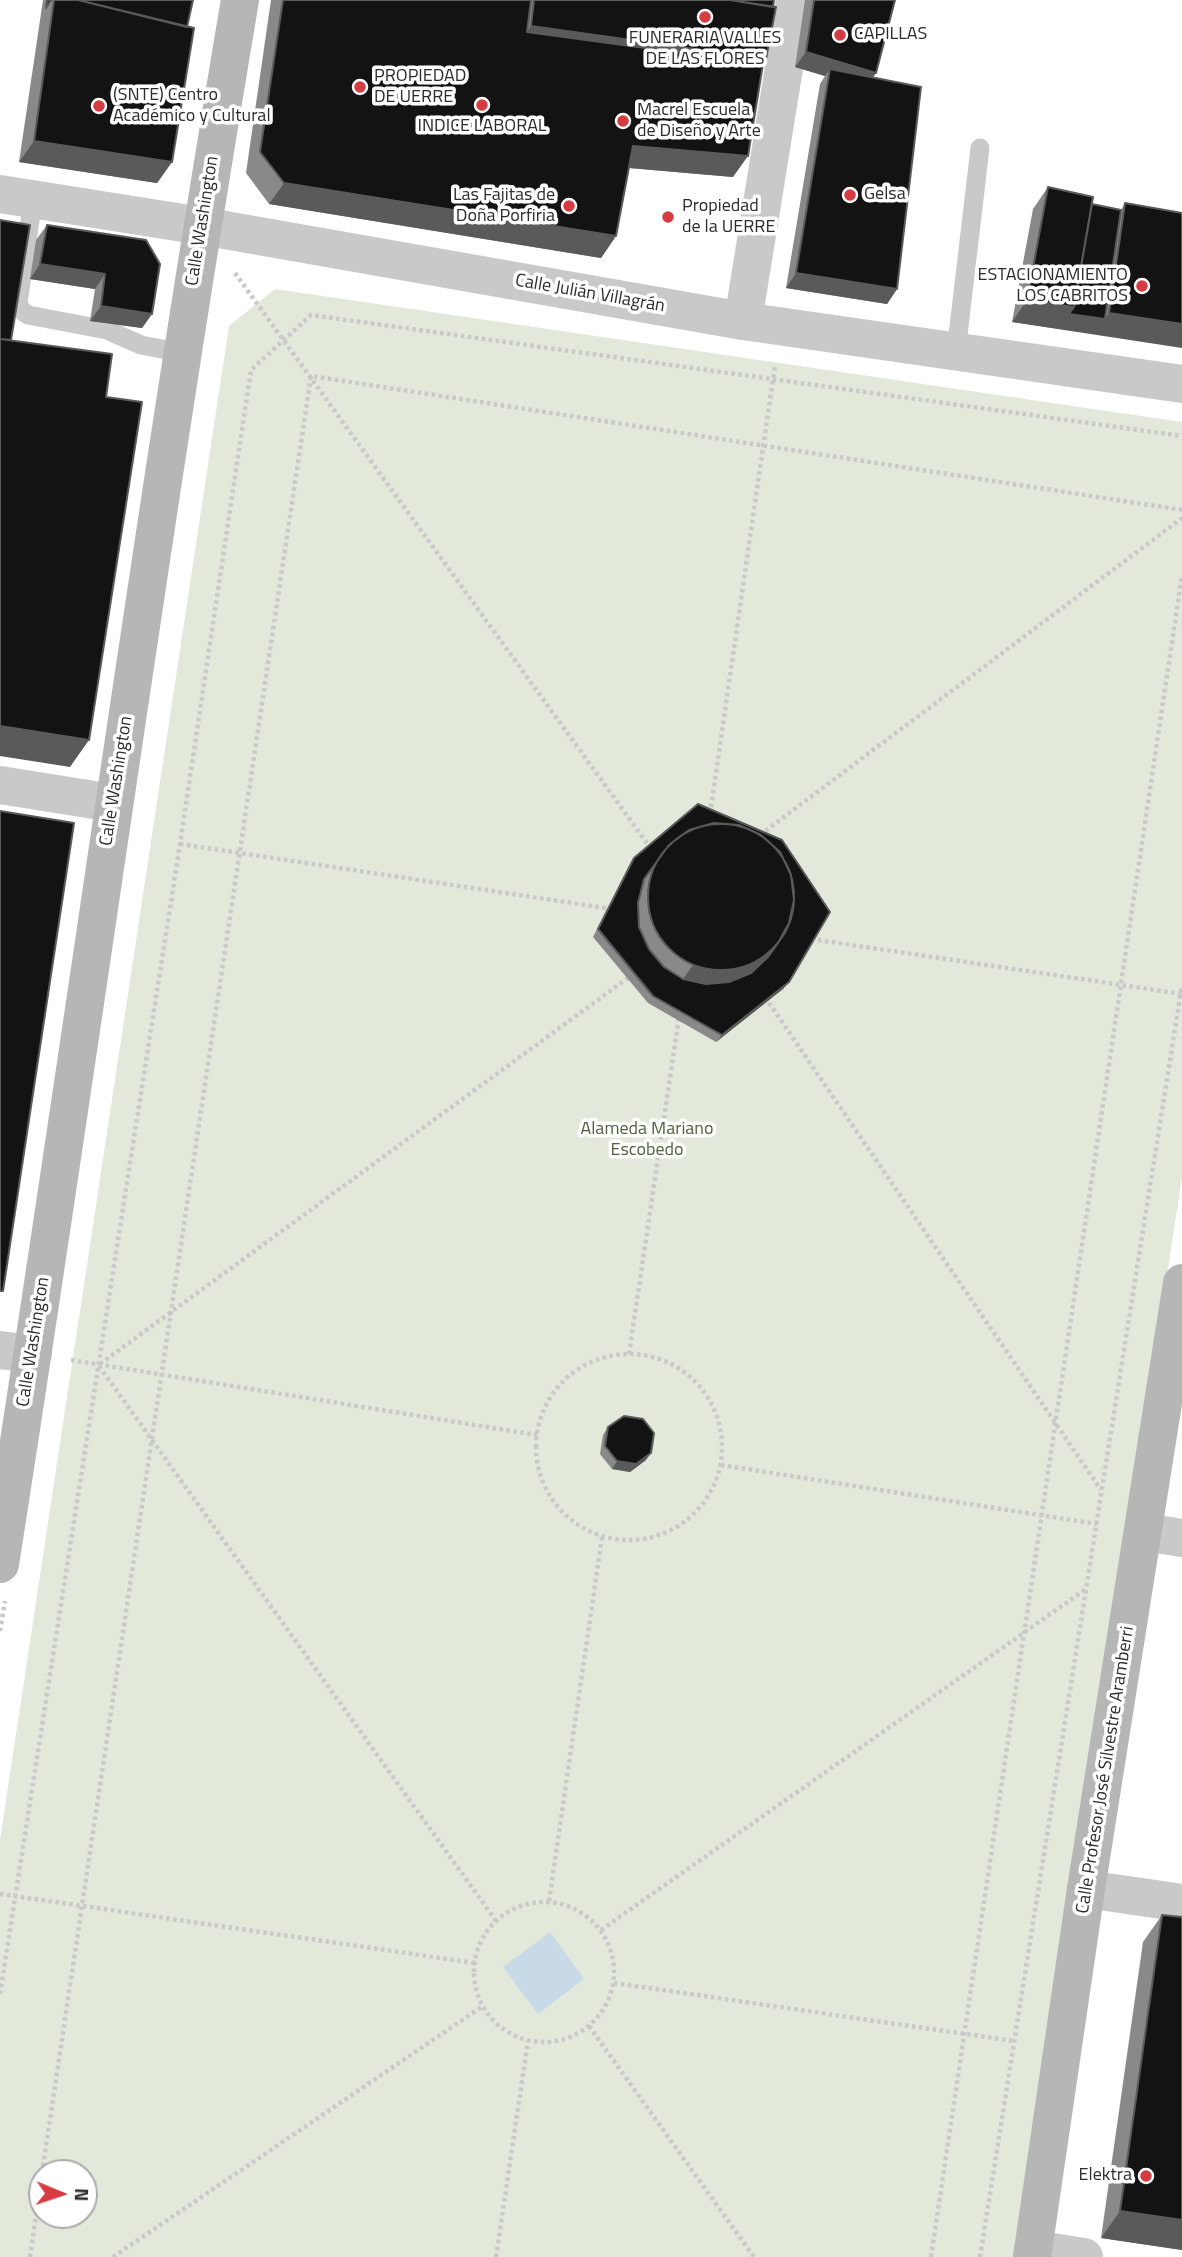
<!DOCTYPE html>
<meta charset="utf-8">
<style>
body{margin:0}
#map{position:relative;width:1182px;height:2257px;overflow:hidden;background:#fff;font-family:"Titillium Web",sans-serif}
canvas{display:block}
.north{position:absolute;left:28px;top:2159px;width:70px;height:70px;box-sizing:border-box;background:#fff;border:2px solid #ababab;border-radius:50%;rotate:92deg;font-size:19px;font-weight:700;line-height:28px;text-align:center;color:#2c2c2c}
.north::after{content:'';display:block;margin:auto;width:24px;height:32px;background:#d63b42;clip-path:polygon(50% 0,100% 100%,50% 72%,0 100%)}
</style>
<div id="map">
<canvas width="1182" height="2257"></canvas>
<div class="north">N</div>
</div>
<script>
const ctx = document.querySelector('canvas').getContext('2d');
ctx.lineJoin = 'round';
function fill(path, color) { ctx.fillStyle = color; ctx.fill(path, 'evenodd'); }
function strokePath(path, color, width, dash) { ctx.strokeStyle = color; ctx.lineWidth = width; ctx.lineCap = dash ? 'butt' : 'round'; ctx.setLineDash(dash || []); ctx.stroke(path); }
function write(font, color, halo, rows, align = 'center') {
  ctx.font = font + ' "Titillium Web",sans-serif'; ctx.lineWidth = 7; ctx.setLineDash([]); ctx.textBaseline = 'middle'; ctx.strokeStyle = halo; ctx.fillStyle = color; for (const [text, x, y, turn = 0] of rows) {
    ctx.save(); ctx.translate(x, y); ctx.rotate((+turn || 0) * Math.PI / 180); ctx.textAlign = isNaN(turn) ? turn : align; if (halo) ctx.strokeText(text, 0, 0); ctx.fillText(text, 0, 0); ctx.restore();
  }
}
fill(new Path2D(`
 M275,289l907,133v755l-165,1080h-1017v-417l229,-1514zM42,2173h42v42h-42z`), '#e2e9da');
fill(new Path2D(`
 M550,1932l34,47 -46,35 -35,-47z`), '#c8dae7');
strokePath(new Path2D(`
 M235,273l417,577
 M710,814l65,-449
 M760,835l422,-317
 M180,844l432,65
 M811,939l371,55
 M765,997l336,493
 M629,1354l50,-337
 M536 1447a93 93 0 1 1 186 0a93 93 0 1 1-186 0Z
 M71,1360l466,75
 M100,1364l532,-389
 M99,1366l397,555
 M721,1465l376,59
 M0,1631l5,-30
 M0,1894l475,69
 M549,1901l53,-364
 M474 1972a70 70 0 1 1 140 0a70 70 0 1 1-140 0Z
 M601,1930l485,-341
 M614,1983l400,58
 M0,1994l180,-1150 71,-474 60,-55 871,121
 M589,2026l165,231
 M42,2173l269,-1797 871,134
 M30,2257l12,-82
 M113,2257l370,-251
 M496,2257l32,-216
 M931,2257l251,-1682
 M980,2257l202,-1272`), '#c9c9c9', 4.5, [3.5, 3.5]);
strokePath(new Path2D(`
 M33,200l-15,103 3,7 7,5 79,15 34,15 42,8
 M956,352l24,-204`), '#c9c9c9', 19);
strokePath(new Path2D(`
 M0,194l202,32
 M743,321l52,-321
 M0,785l113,18
 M0,1350l33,4
 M1144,1532l38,6
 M1086,1889l96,14
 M1033,2249l51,8`), '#c9c9c9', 38);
strokePath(new Path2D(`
 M202,226l541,95 439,63`), '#c9c9c9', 38);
strokePath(new Path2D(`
 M0,1564c82,-521 152,-1044 240,-1564
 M1032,2257l54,-368 96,-606`), '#b6b6b6', 38);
fill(new Path2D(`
 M43,0h150l-6,27 -15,135 -15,21 -138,-21z
 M271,0h503l-8,59 -3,5 -30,113 -104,-9 -13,68 -15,22 -332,-54 -23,-31z
 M805,0h90l-19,73 -3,4 24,212 -10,15 -101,-16 34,-204 5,-8 -30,-9z
 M1048,187l44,17 29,6 4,-7 57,10 -87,121 -83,-12 21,-113z
 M47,225l105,89 -10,14 -52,-7 5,-32 -65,-10 6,-39z
 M698,804l91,178 -6,7 -67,53 -68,-39 -55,-66 36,-71 5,-8z
 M608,1427l38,33 -16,12 -18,-3 -12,-15 3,-19z
 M1162,1915l20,2v333l-81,-12 42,-296z`), '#898989');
fill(new Path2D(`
 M531,26l235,33 -18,27 -236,-33z
 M806,52l70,21 -11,15 -35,-19 -5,7 -30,-9z
 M34,141l138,21 -15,21 -138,-21z
 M633,146l115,10 -15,21 -115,-10z
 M284,183l332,53 -15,22 -332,-54z
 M40,264l65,10 -10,15 -65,-10z
 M796,273l101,16 -10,15 -101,-16z
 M1027,300l47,7 31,12 4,-6 73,11v24l-170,-26z
 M101,306l51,8 -10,14 -52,-7z
 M0,726l89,14 -19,27 -70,-11z
 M778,943l-15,22 -39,25 -46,-4 15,-21z
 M789,982l-6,7 -67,53 6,-7z
 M651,1453l-5,7 -16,12 -18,-3 5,-8z
 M1120,2211l62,9v30l-81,-12z`), '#5a5a5a');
const building = new Path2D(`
 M47,0h4l-5,8z
 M54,0h24l116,28 -22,134 -138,-21z
 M78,0h115l-6,27z
 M283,0h248l-4,32 236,32 -15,92 -115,-10 -17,90 -332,-53 -24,-31z
 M534,0h196l46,7 -10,52 -235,-33z
 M730,0h44l-1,7z
 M814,0h81l-19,73 -70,-21z
 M830,69l91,18 -24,202 -101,-16z
 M1048,187l45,10 -19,110 -47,-7z
 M1125,203l57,10v111l-73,-11z
 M1092,204l29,6 -16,109 -36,-5 5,-7z
 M0,220l30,5 -19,115 -11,-1z
 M47,225l99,15 14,24 -8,50 -51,-8 4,-32 -65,-10z
 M0,339l112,15 -6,43 36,5 -53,338 -89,-14z
 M698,804l84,36 48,72 -41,70 -67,53 -69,-39 -55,-67 36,-71zM714,823l25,2 22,10 19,17 11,23 3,25 -5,23 -11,20 -10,14 -17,16 -22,9 -23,2 -23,-5 -19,-12 -15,-18 -10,-22 -1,-24 6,-24 25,-34 20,-15z
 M0,811l74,12 -71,468h-3z
 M648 897a73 73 0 1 1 146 0a73 73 0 1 1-146 0Z
 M624,1416l19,3 11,14 -3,20 -15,11 -19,-3 -12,-15 3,-19z
 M1162,1915l20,2v303l-62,-9z`);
fill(building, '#131313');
strokePath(building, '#5a5a5a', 2);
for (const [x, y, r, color] of [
 [705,17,7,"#d63b42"],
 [840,35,7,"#d63b42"],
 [360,87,7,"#d63b42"],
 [482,105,7,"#d63b42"],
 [99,106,7,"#d63b42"],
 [623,121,7,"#d63b42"],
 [850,195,7,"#d63b42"],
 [569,206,7,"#d63b42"],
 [668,217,7,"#d63b42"],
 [1142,286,7,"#d63b42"],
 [1146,2176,7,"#d63b42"]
]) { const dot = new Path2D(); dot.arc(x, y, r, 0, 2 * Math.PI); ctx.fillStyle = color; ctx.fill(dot); strokePath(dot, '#fff', 2.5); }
write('18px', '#2c2c2c', '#fff', [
 ["CAPILLAS",854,35],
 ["FUNERARIA VALLES",705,39,"center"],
 ["DE LAS FLORES",705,60,"center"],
 ["PROPIEDAD",374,77],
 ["DE UERRE",374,98],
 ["(SNTE) Centro",113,96],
 ["Académico y Cultural",113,117],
 ["Macrel Escuela",637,111],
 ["de Diseño y Arte",637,132],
 ["INDICE LABORAL",482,127,"center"],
 ["Gelsa",864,195],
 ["Las Fajitas de",555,196,"right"],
 ["Doña Porfiria",555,217,"right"],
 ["Propiedad",682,207],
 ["de la UERRE",682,228],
 ["ESTACIONAMIENTO",1128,276,"right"],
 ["LOS CABRITOS",1128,297,"right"],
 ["Elektra",1132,2176,"right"]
], 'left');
write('18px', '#2c2c2c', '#fff', [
 ["Calle Washington",203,221,-81],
 ["Calle Julián Villagrán",590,294,10],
 ["Calle Washington",117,781,-81],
 ["Calle Washington",34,1342,-81],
 ["Calle Profesor José Silvestre Aramberri",1106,1770,-81]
]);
write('18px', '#4e633d', '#fff', [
 ["Alameda Mariano",647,1130],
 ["Escobedo",647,1151]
]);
</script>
